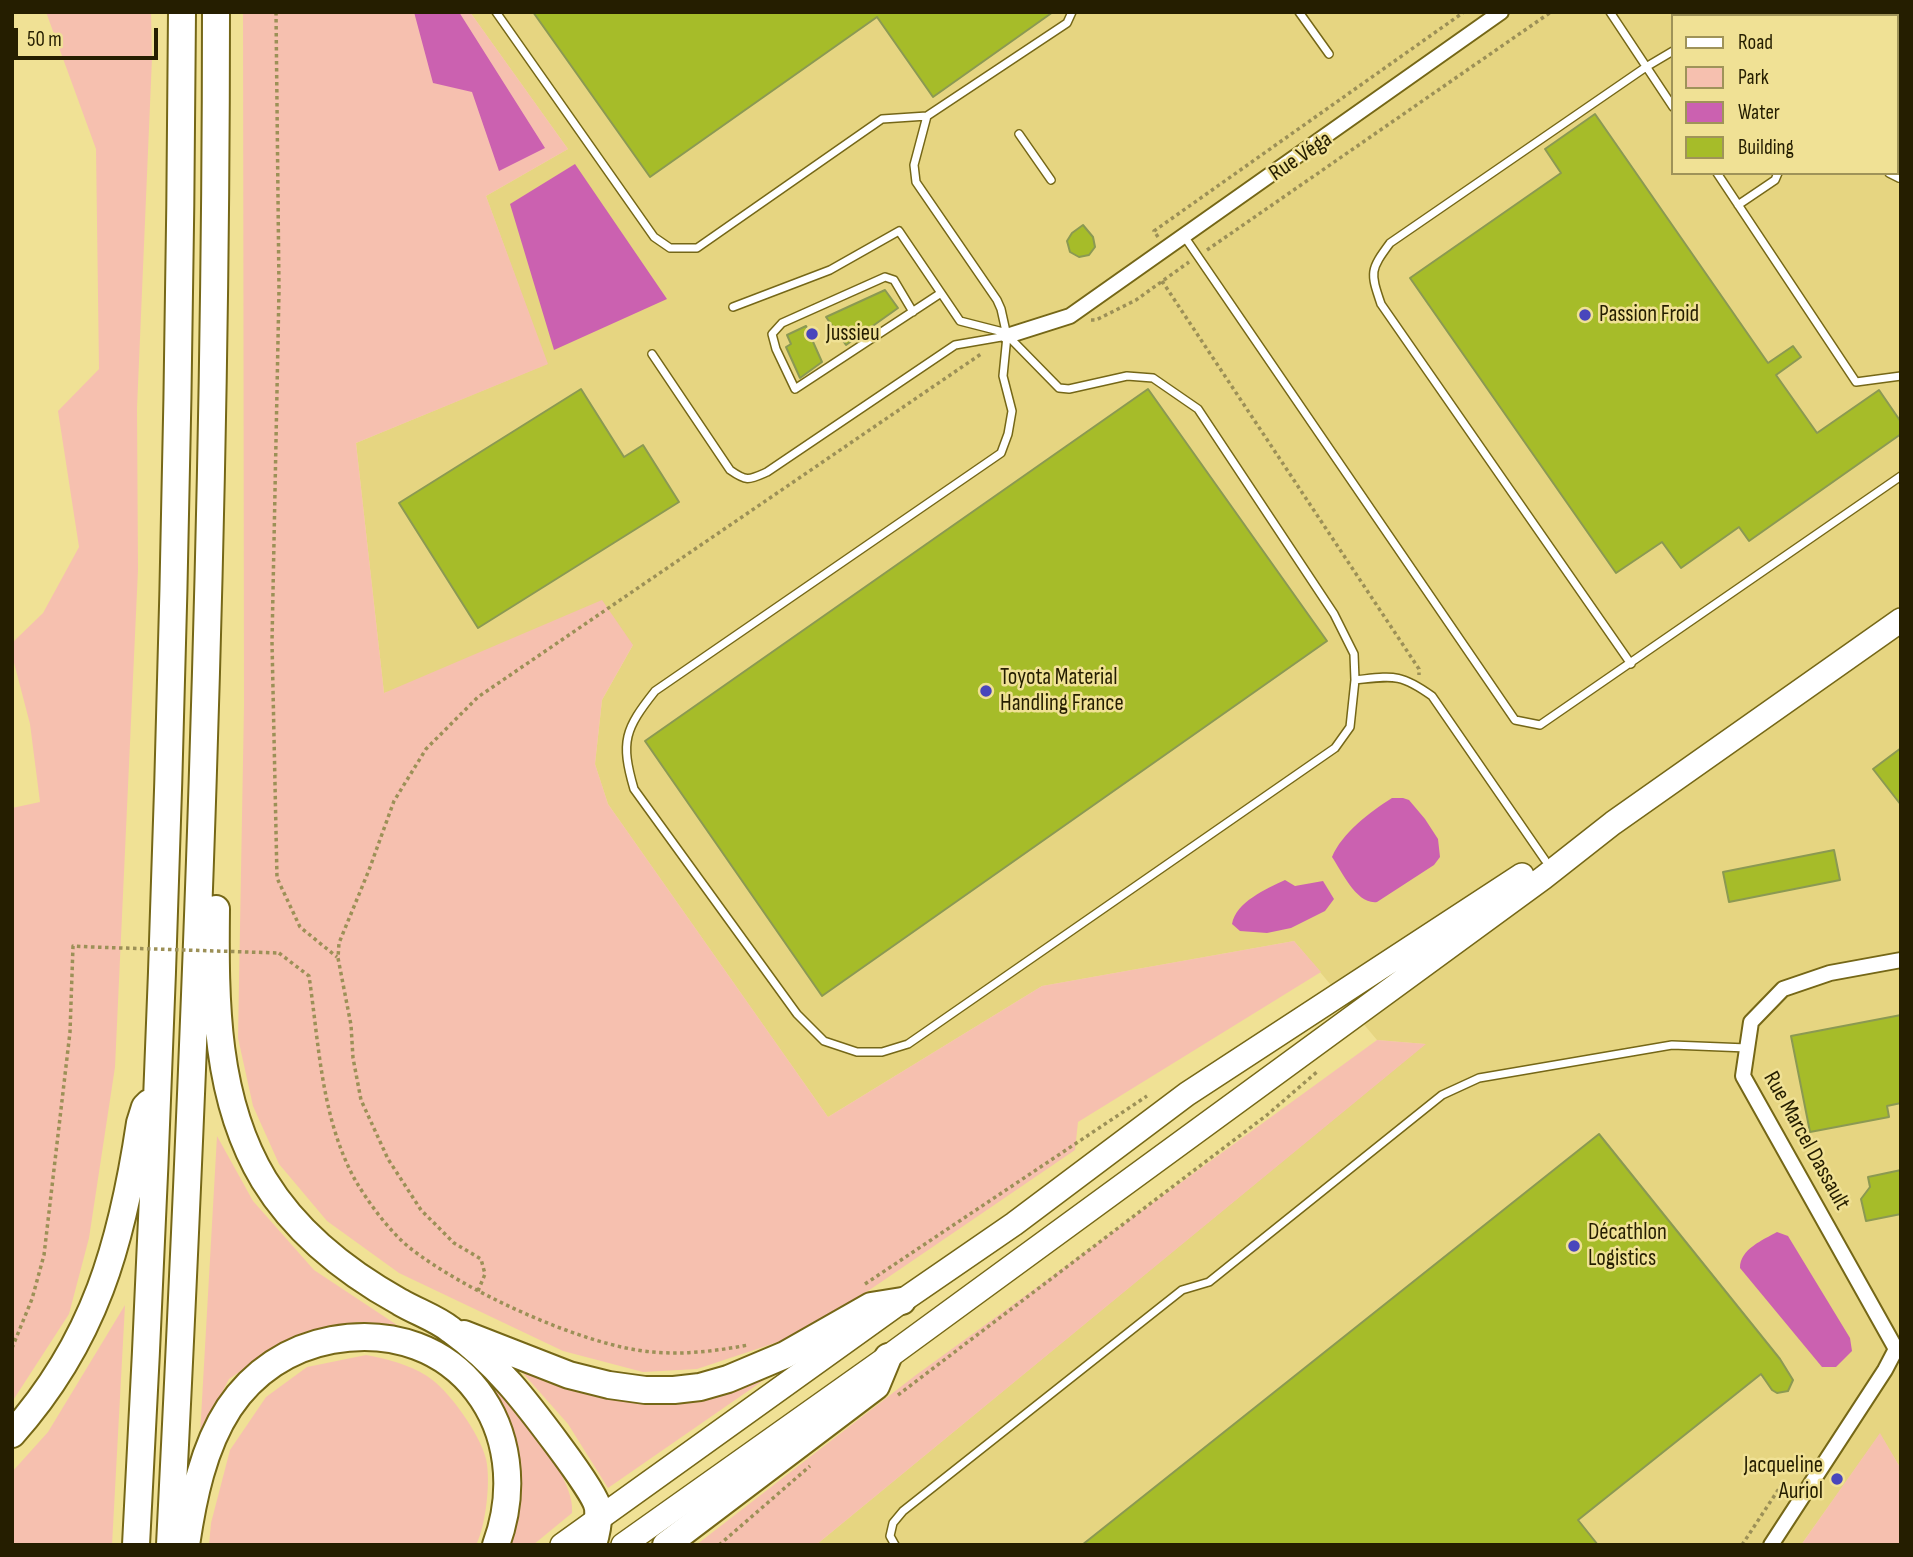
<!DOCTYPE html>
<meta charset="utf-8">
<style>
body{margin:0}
#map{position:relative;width:1913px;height:1557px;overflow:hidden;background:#f0e195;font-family:"Sofia Sans Condensed",sans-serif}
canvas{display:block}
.frame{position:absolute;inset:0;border:14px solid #251e00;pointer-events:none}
.legend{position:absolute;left:1671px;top:14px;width:228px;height:161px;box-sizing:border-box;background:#f0e195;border:2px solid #9f9359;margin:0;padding:9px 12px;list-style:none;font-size:21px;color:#251e00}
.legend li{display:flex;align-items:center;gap:14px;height:35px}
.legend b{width:35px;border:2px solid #9f9359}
.scale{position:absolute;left:14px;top:28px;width:144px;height:32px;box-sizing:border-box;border:4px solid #251e00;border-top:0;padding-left:9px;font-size:21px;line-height:24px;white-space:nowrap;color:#251e00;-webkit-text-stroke:5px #f0e195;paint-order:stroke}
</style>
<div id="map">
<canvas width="1913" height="1557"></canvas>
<div class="frame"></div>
<ul class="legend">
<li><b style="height:9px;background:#fff"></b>Road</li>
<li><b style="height:19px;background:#f6c0af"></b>Park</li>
<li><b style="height:19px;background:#cb61b0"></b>Water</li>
<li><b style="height:19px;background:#a6bc29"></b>Building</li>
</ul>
<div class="scale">50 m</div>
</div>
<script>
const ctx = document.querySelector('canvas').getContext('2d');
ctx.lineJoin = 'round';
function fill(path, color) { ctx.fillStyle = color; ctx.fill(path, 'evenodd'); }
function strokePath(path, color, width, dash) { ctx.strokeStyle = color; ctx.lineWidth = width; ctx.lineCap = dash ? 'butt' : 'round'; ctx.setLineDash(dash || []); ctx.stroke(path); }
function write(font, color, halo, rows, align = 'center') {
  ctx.font = font + ' "Sofia Sans Condensed",sans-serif'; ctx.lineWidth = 5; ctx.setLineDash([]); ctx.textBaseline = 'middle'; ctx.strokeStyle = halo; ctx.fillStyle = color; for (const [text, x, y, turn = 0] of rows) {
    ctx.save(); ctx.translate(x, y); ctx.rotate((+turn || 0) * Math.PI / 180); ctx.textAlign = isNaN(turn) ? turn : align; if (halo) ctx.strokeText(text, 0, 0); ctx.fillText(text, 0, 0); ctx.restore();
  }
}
fill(new Path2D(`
 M470,12h1431v1457l-21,-35 -79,111h-985l609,-501 -48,-4 -83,-99 -252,45 -214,131 -220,-313 -13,-40 7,-64 31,-55 -249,48 -28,-250 191,-79 -61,-168 82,-47zM1673,16h224v157h-224z`), '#e6d581');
fill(new Path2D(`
 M46,12h105l1,46 -15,350 1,162 -23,497 -26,171 -20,76 -57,88v-594l28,-6 -10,-78 -18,-69v-12l31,-30 36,-66 -21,-136 41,-42 -3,-220z
 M243,12h227l98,137 -82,47 62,168 -192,79 28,250 218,-93 31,45 -31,55 -7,64 13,40 220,313 214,-131 252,-45 27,31 -243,150 -3,28 -207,141 -78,47 -93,31 -54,3 -80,-21 -164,-78 -72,-52 -48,-57 -26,-58 -15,-68 6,-333z
 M1377,1040l49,4 -610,501h-120l220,-170z
 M217,1136l36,65 61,69 83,55 -40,-3 -77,22 -51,35 -29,56z
 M125,1305l-13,240h-100v-73l36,-40z
 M366,1355c21,4 42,9 61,21 22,14 53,58 59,83 5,21 0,67 -10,86h-267l2,-22 19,-73 36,-53 41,-30z
 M513,1362l187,36 64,-18 -156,108 -40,-64z
 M469,1363c30,19 109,113 103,150l-39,32h-23c19,-50 16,-108 -16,-153 -7,-10 -17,-20 -25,-29z
 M1880,1433l21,36v76h-100z`), '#f6c0af');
fill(new Path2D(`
 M414,12h45l86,136 -46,23 -27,-79 -39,-9z
 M575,164l92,135 -113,51 -44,-146z
 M1392,798h11l6,2 16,19 13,20 2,18 -6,8 -57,37c-20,3 -35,-30 -45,-45 10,-24 38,-45 60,-59z
 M1285,880l10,6 28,-5 11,18 -9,12 -34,17 -24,5 -27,-2 -8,-7c4,-22 34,-35 53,-44z
 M1777,1232l11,4 62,102 2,13 -16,16h-14l-82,-99c0,-19 23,-28 37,-36z`), '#cb61b0');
const building = new Path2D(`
 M533,12h520l-120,85 -56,-80 -227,160z
 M1595,114l173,249 25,-17 8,11 -25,18 41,58 62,-43 22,32v12l-152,107 -10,-14 -58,41 -19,-26 -46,31 -206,-295 151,-105 -16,-24z
 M1083,225l10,12 2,10 -6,8 -10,2 -9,-5 -3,-11 5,-8z
 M885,290l13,18 -52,37 -20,-28z
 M806,326l16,36 -22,16 -14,-31 5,-3 -4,-9z
 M581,389l43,68 19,-12 36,57 -201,126 -79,-125z
 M1148,389l179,252 -505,355 -177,-255z
 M1901,748v57l-28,-36z
 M1834,850l6,30 -111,22 -6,-30z
 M1901,1015v88l-14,3 2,11 -79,15 -19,-96z
 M1599,1134l181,225 13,21 -5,11 -11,2 -5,-3 -11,-16 -183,146 20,25h-516z
 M1901,1170v44l-35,7 -5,-22 9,-12 -2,-10z`);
fill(building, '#a6bc29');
strokePath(building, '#8b9952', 2);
const lane = new Path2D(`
 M496,12l158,225 16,11h27l185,-129 45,-3 140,-93 5,-11
 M1299,12l30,42
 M1610,12l63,95
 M1760,12l3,4
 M927,116l-13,49 2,17 81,118 4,9 6,27 -4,40 9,35 -4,23 -7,19 -346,238c-30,38 -35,50 -21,98l163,225 27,27 33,11h25l26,-8 427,-296 15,-21 5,-47 -1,-26 -20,-40 -136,-205 -45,-31 -26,-2 -58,13 -10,-1 -51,-52
 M1019,134l32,46
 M1717,173l139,209 45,-6
 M1889,173l10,5
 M1738,205l37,-25 3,-7
 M1184,236l331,484 25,5 361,-249
 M733,307l97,-37 69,-39 61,90 47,12
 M913,312l-19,-32 -9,-3 -103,46 -10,11 4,15 19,40 146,-96
 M652,354l78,116c17,12 19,10 37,2l188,-127 52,-9
 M1631,664l-250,-360c-11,-32 -11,-34 9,-61l256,-176 27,-16
 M1355,680c38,-4 45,-7 77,16l113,164
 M895,1545l-5,-9 3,-13 10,-12 279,-221 27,-8 233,-187 37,-17 193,-33 75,3`);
const street = new Path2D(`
 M1007,336l63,-20 431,-304
 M1896,1349l-153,-273 8,-54 32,-33 47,-16 71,-13
 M1771,1545l114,-175 11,-21`);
const primary = new Path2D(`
 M562,1545l340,-244 112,-77 173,-130 335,-219
 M623,1545l265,-188 655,-479 70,-55 288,-203`);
const highway = new Path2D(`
 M216,909c-1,92 -1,190 48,271 33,54 82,92 136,122 17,10 36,16 51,28 21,15 42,35 59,54 15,17 85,106 88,124 1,11 -2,27 -5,37
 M464,1334l105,41 40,10 36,5h29l26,-3 28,-8 57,-24 86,-49 31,-5
 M12,1434c83,-93 110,-191 128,-311l5,-16 4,-4
 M136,1545c28,-511 43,-1021 46,-1533
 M170,1545c26,-511 46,-1021 46,-1533
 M186,1545c7,-47 17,-97 43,-137 24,-36 60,-60 103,-68 126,-23 206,90 164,205
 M666,1545l210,-159 12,-29`);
strokePath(lane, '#756717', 10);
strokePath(street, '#756717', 18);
strokePath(primary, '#756717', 26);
strokePath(highway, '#756717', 30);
strokePath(new Path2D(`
 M276,12l3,278 -7,352 5,236 23,49 37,30
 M1158,237l-4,-6 310,-219
 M1207,250l344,-238
 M1162,281l257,388v6
 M1091,320h5l40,-20 53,-38
 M279,953l30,23c10,68 12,140 45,202 14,24 34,52 56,70 53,42 175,99 243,104 32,3 63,-1 95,-7
 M865,1284l282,-188
 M478,1291l7,-17 -4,-15 -27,-16 -33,-33 -33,-51 -27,-59 -8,-42 -2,-33 -13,-67 1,-15 30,-73 25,-69 32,-52 52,-52 503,-343
 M12,1348l20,-49 12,-44 26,-223 3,-86 18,1
 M898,1395l369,-280 51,-44
 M719,1545l91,-79
 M1742,1545l40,-61 7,2`), '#9c9057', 3.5, [3.5, 3.5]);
strokePath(lane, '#fff', 7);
strokePath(street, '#fff', 14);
strokePath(primary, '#fff', 23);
strokePath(highway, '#fff', 26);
strokePath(new Path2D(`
 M91,947l188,6`), '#9c9057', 3.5, [3.5, 3.5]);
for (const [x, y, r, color] of [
 [1585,315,7,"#4946bc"],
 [812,334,7,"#4946bc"],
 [986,691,7,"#4946bc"],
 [1574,1246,7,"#4946bc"],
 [1837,1479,7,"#4946bc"]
]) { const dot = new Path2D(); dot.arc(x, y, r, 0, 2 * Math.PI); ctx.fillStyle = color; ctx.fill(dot); strokePath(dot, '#f0e195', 2.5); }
write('23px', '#251e00', '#f0e195', [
 ["Rue Véga",1301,157,-34],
 ["Rue Marcel Dassault",1806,1141,61]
]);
write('23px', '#251e00', '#f0e195', [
 ["Passion Froid",1599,315],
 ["Jussieu",826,334],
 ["Toyota Material",1000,678],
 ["Handling France",1000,704],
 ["Décathlon",1588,1233],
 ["Logistics",1588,1259],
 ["Jacqueline",1823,1466,"right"],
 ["Auriol",1823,1492,"right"]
], 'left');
</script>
